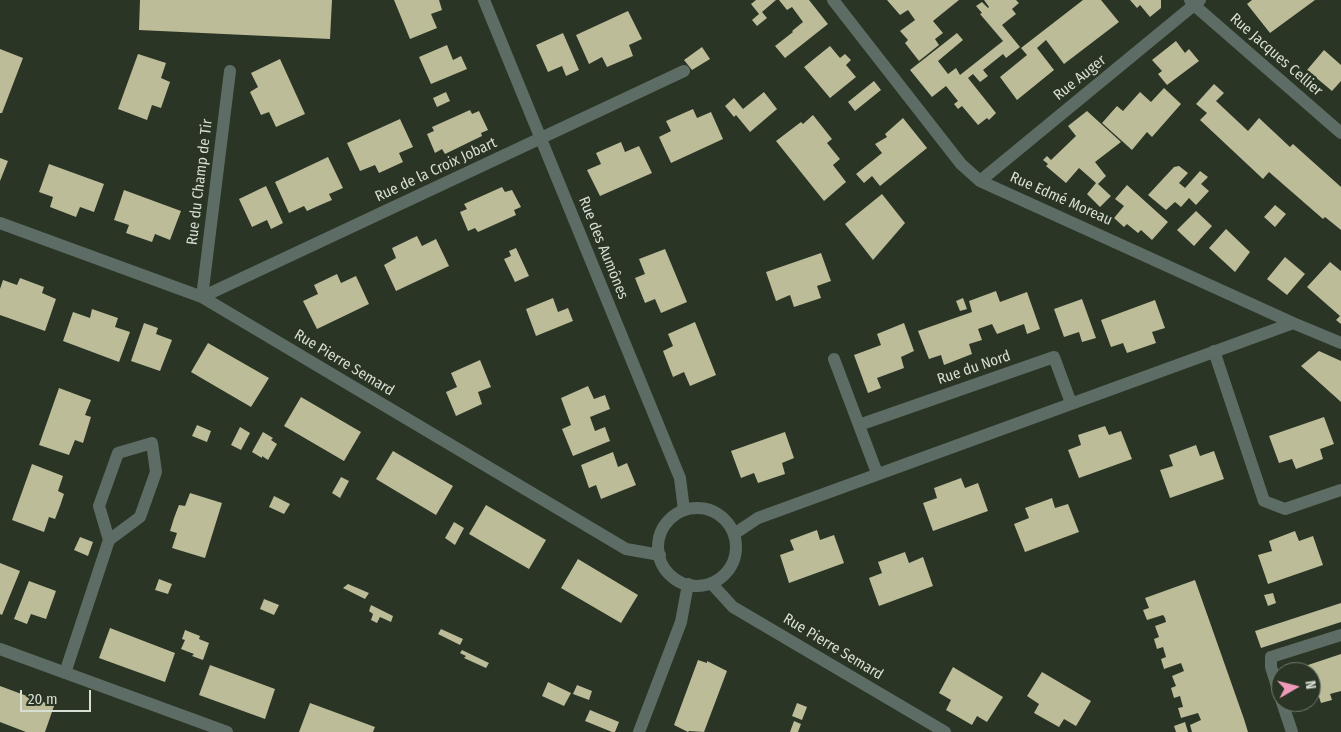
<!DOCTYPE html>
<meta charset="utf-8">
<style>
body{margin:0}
#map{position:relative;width:1341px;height:732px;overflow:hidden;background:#2a3525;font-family:"Fira Sans Condensed",sans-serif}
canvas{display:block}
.north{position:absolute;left:1271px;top:662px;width:50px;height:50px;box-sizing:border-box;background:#2a3525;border:1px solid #6f796b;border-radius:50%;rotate:82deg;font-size:14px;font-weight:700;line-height:20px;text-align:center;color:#d7ded4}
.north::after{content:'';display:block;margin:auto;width:18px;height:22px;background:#ef9ab8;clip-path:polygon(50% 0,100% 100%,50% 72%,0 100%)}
.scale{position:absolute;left:20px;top:690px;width:71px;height:22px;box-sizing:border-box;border:2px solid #d7ded4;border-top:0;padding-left:6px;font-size:15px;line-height:18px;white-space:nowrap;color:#d7ded4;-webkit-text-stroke:4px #2a3525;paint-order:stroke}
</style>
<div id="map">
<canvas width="1341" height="732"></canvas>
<div class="north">N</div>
<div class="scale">20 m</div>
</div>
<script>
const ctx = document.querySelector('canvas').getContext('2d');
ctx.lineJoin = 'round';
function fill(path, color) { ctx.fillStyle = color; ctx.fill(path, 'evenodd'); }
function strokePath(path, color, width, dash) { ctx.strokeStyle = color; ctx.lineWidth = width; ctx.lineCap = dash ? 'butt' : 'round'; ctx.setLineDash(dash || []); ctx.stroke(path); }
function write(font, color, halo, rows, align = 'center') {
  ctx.font = font + ' "Fira Sans Condensed",sans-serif'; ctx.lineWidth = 5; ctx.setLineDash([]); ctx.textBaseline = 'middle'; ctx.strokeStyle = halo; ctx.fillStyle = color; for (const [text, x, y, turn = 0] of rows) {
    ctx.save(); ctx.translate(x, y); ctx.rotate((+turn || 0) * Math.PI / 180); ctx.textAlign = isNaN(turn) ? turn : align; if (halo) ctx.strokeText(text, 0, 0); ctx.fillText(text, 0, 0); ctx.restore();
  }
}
fill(new Path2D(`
 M140,0h192l-2,39 -191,-9z
 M394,0h45l3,10 -11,4 6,14 -27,11z
 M756,0h20l-14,12 5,6 -10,8 -5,-6 7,-6 -8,-10z
 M779,0h30l19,24 -43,34 -10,-12 18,-14 -1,-1 11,-9 -11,-15 -5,3z
 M887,0h72l-26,21 10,12 -8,6 4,6 -20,16 -14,-18 3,-3 -8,-9 15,-11 -7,-10 -8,5z
 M984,0h32l3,3 -7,6 4,5 -14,11 18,22 -14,11 -3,-4 -20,16 5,6 -8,6 -7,-8 -5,4 28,35 -7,7 -2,-2 -9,7 -16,-19 -4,3 -4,-5 4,-3 -12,-15 -14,11 -22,-27 47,-37 6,7 -25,21 10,13 8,-6 4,7 43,-34 -23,-27 2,-1 -6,-7 6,-4 6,6 1,-1z
 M1083,0h18l18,22 -55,42 -18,-24 -9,8 17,22 -37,30 -17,-23 27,-22 -6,-7z
 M1130,0h31v8l-11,9 -10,-12 -3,3z
 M1252,0h63l-45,33 -23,-29z
 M628,11l14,28 -13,6 4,11 -26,11 -5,-10 -13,7 -13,-29z
 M563,33l16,37 -13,6 -4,-10 -14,6 -12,-27z
 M1176,41l9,12 4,-4 10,12 -32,24 -9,-11 4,-3 -10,-11z
 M447,45l6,15 8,-4 6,13 -36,15 -12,-27z
 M830,46l10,12 5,-4 6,6 -5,5 10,12 -26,21 -26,-31z
 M702,47l8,12 -18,11 -8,-10z
 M0,49l23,9 -21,55h-2z
 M1324,50l17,15v16l-9,10 -25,-21z
 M138,54l28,9 -5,15 9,4 -9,26 -9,-3 -5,15 -29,-11z
 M280,59l25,55 -29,13 -7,-15 -8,3 -11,-23 8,-5 -7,-14z
 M874,81l7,9 -26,21 -7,-9z
 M1214,84l10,9 -8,8 32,30 11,-13 31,29 3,-3 48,43v43l-16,-13 -2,2 -54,-47 -6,7 -63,-59 7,-7 -11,-9z
 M1164,88l17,16 -29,33 -5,-5 -15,18 -30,-27 15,-17 6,5 17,-19 11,10z
 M446,92l4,9 -13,6 -4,-9z
 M764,92l13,17 -27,23 -14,-17 -2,2 -9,-11 9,-8 9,11z
 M693,109l4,9 14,-6 12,27 -52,24 -12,-26 12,-6 -5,-10z
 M470,110l2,4 7,-3 9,19 -7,3 1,3 -37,18 -3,-5 -7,4 -8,-19 7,-3 -2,-4z
 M1087,111l34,31 -26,20 11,14 -8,8 13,12 -11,11 -13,-13 9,-11 -17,-15 -13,15 -20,-17 2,-2 -5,-4 4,-4 4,4 25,-24 -8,-10z
 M813,115l19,24 -5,4 13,16 -7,6 13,17 -22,19 -48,-60 25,-19 2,2z
 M903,118l24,30 -47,38 -8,-10 -8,7 -8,-9 26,-21 -7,-9 12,-7 -2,-3z
 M400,119l13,28 -14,6 4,9 -24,11 -4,-8 -15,6 -13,-28z
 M621,142l4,10 14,-6 13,27 -52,23 -13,-26 14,-6 -5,-11z
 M328,157l15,31 -14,6 3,6 -14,6 -11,5 -3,-5 -15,7 -14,-31z
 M0,158l8,3 -8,20z
 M49,164l55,20 -10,28 -14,-5 -4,10 -26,-10 3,-10 -14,-5z
 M1179,166l9,7 -9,10 6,5 15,-17 8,6 -7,7 8,7 -13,14 -7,-7 -8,9 -6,-5 -9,8 -18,-15 26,-28z
 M1127,185l41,37 -16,18 -11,-10 -3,3 -11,-9 -3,3 -10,-9 10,-12 -9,-7z
 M266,186l17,37 -12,6 -4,-9 -15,7 -13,-28z
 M502,187l3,5 7,-2 9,17 -7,3 2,5 -38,17 -3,-4 -7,3 -8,-19 7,-3 -3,-5z
 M124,190l57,21 -11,29 -15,-6 -3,8 -26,-9 3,-8 -15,-5z
 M882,194l23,29 -32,37 -28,-36z
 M1275,205l11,9 -11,13 -11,-10z
 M1196,211l16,15 -18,20 -17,-16z
 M1226,229l24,23 -15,20 -26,-24z
 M417,236l5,10 14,-7 13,27 -53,25 -12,-26 12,-7 -4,-10z
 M516,248l13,28 -14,6 -11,-23 7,-3 -2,-5z
 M665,249l22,53 -26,11 -6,-14 -10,4 -10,-25 10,-4 -6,-15z
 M821,253l10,28 -14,5 4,12 -27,9 -4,-12 -14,6 -10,-29z
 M1285,257l20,17 -18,21 -20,-16z
 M1330,262l11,9v53l-5,-4 4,-4 -33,-29z
 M337,274l4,9 15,-7 13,28 -52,25 -14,-28 15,-7 -4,-9z
 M20,278l24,9 -2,6 14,6 -11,32 -45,-16v-26l3,-9 14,5z
 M996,291l4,11 27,-10 13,37 -13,5 -3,-10 -27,10 -5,-10 -14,5 4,11 -13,4 3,10 -28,11 -3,-10 -12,4 -11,-28 54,-19 -3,-11z
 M553,298l5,14 10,-4 5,13 -37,15 -10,-27z
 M963,298l4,11 -7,2 -4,-10z
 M1082,299l14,39 -14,4 -3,-10 -15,5 -10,-28z
 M1155,300l10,28 -13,4 4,11 -29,10 -4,-10 -12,4 -10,-27z
 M92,309l26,9 -3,9 15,5 -11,30 -56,-21 10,-29 17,6z
 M695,322l21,53 -26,11 -6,-14 -11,5 -10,-26 10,-5 -5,-12z
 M144,323l14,5 -2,6 16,6 -12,31 -29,-10z
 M904,323l10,28 -13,6 3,11 -27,10 4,10 -13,5 -14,-38 27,-10 -4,-11z
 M208,343l61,35 -18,29 -60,-35z
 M1319,351l22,10v41l-40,-36z
 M480,360l11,27 -13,5 4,12 -26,12 -10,-24 11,-5 -6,-14z
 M588,386l6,13 11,-4 5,14 -20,8 5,14 10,-4 5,14 -37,15 -11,-27 9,-4 -10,-27z
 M59,388l32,12 -6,15 6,2 -8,26 -8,-3 -6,15 -30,-10z
 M301,397l60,35 -17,29 -60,-35z
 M1324,417l10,27 -14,5 3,10 -27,10 -4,-10 -13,4 -10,-27z
 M197,425l14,6 -4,11 -15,-6z
 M1105,426l4,9 12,-4 11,28 -53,19 -11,-28 13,-5 -3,-10z
 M240,427l10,6 -9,17 -10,-5z
 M263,432l10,6 -2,2 6,4 -9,16 -6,-4v2l-10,-6z
 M785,432l9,26 -12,5 3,11 -27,9 -4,-10 -13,5 -10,-27z
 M1196,445l4,11 14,-5 10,28 -54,19 -10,-28 13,-4 -4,-11z
 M393,451l60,35 -17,29 -60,-36z
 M613,452l5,15 9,-4 9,22 -35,14 -5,-14 -7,3 -8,-23z
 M32,464l31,12 -5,15 6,3 -4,12 -5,13 -6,-2 -5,15 -32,-12z
 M341,477l8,4 -9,17 -8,-5z
 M961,478l4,10 13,-5 10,28 -55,20 -10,-28 14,-5 -3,-10z
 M190,493l32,10 -17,55 -33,-10 5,-15 -7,-2 4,-13 5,-13 6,1z
 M274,496l16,8 -6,10 -15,-7z
 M1052,498l3,10 13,-4 11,28 -54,20 -11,-28 15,-6 -4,-10z
 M486,505l60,35 -17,29 -60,-35z
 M454,522l10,6 -9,17 -10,-7z
 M817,530l3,10 14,-5 10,28 -55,20 -9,-28 14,-5 -4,-10z
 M1295,531l4,10 14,-5 10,29 -55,19 -10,-29 14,-4 -3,-10z
 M80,537l13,5 -5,14 -14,-6z
 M905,552l4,11 14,-6 10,29 -54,20 -10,-28 13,-5 -4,-11z
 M578,559l60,36 -17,28 -60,-35z
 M0,563l20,8 -18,44 -2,-1z
 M159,579l13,5 -4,10 -13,-4z
 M1195,580l49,139 4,13h-56l-2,-7 11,-5 -3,-7 -17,5 -3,-10 5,-1 -3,-11 -6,2 -3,-10 5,-2 -4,-10 12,-5 -3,-8 -17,6 -3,-10 5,-2 -3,-10 -6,2 -3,-10 5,-2 -4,-11 11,-4 -1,-4 -2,-3 -16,5 -4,-10 6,-2 -4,-10z
 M29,581l27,10 -10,28 -15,-5 -4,10 -13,-5z
 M348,584l21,9 -4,6 -22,-11z
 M1273,593l3,10 -8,3 -4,-11z
 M264,599l15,6 -5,10 -14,-6z
 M1341,603v19l-80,26 -6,-17z
 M371,605l22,11 -2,6 -11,-5 -3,6 -6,-3 2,-6 -4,-3z
 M110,628l65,25 -10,29 -66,-24z
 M441,629l22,10 -3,6 -22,-11z
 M185,630l15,6 -1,3 10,4 -6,17 -11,-4 2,-2 -13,-5 4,-9 -3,-1z
 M462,650l27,13 -3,5 -22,-10 2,-2 -6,-3z
 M1341,654v37l-11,3 2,6 -11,3 -2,-6 -8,3v-28h-24z
 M698,660l9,3v-2l20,10 -23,61 -15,-1 -1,1 -14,-7z
 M210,665l65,24 -10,30 -66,-24z
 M953,667l50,30 -16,25 -10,-6 -5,9 -26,-15 5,-10 -12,-7z
 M1042,672l49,29 -15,25 -12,-7 -5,8 -25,-14 5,-9 -12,-8z
 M548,682l23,11 -7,13 -22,-10z
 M577,685l15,6 -3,9 -16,-6z
 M0,686l54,20 -9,26h-19l-26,-10z
 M310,703l65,24 -2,5h-74z
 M797,703l10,4 -5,13 -10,-4z
 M590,710l29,12 -4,10h-3l-27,-11z
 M794,721l7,3 -3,8h-8z
 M1185,722l3,10h-12l-2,-6z`), '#bcbc98');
strokePath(new Path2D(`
 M1214,351l50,150 21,8 56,-19
 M1281,699l-10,-32v-10l70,-22
 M1282,702l10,30`), '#5d6d65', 12);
strokePath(new Path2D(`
 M484,0l196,478 4,32
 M833,0l128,164 19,17 313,142 48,20
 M1190,0l4,5 147,128
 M980,181l220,-181
 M0,223l202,74 424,252 34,6
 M202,297l482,-226
 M202,297l28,-226
 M834,359l43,114
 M859,425l195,-68 17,46
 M658 547a39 39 0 1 1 78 0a39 39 0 1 1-78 0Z
 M734,534l24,-16 535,-195
 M711,583l22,24 212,125
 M0,649l227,83
 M65,673l44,-133 31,-23 16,-45 -4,-29 -34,10 -19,53 10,34
 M639,732l42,-110 7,-38`), '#5d6d65', 12);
write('15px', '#d7ded4', '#2a3525', [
 ["Rue Jacques Cellier",1276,55,41],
 ["Rue Auger",1080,78,-39],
 ["Rue de la Croix Jobart",436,170,-25],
 ["Rue du Champ de Tir",200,182,-83],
 ["Rue Edmé Moreau",1061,199,24],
 ["Rue des Aumônes",603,248,68],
 ["Rue Pierre Semard",344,363,31],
 ["Rue du Nord",974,368,-19],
 ["Rue Pierre Semard",833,647,31]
]);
</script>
